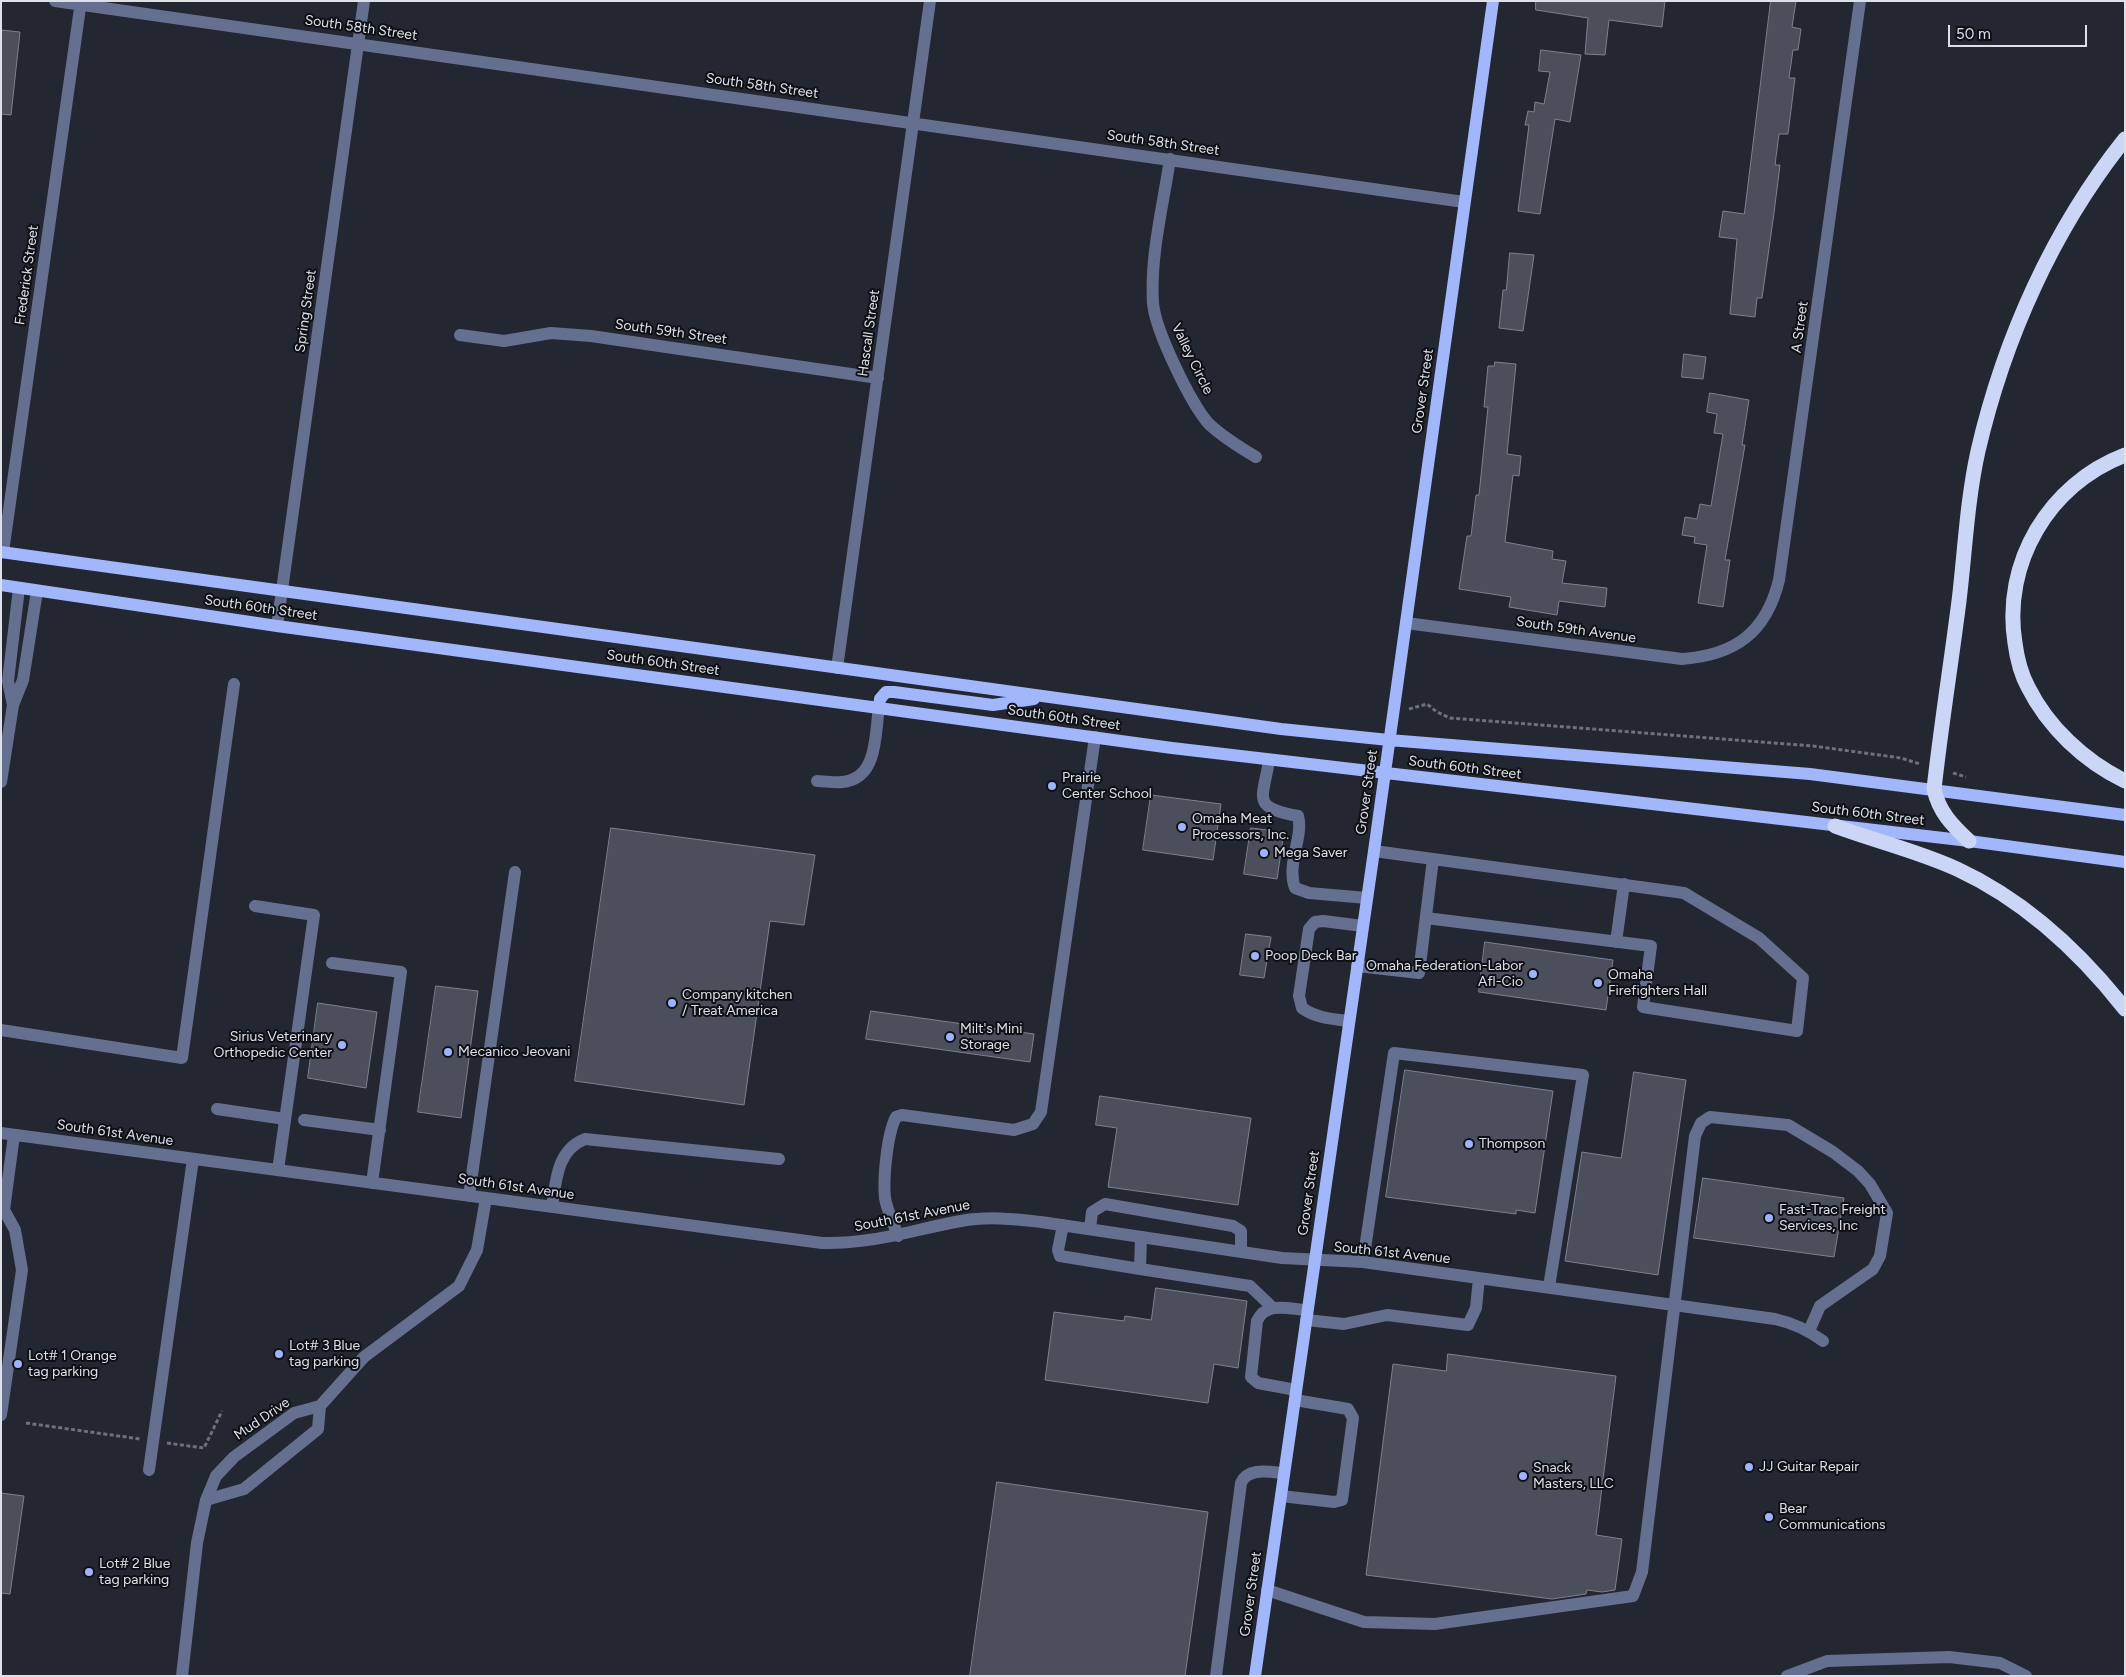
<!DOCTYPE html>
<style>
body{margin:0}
#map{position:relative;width:2126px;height:1677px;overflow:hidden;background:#232731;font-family:Figtree,sans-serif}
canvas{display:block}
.frame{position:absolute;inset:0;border:2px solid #dde0e7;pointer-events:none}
.scale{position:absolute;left:1948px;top:25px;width:139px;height:22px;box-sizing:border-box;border:2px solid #dde0e7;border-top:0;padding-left:6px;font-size:15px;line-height:18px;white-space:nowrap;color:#dde0e7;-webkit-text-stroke:4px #0e1015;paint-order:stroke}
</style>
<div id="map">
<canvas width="2126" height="1677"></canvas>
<div class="frame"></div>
<div class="scale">50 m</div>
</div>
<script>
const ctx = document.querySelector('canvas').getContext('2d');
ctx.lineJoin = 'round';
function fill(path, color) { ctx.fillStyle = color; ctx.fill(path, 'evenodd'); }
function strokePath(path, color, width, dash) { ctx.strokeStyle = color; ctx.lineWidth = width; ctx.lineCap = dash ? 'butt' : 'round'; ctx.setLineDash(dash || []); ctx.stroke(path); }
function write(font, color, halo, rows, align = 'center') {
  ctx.font = font + ' Figtree,sans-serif'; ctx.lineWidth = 4; ctx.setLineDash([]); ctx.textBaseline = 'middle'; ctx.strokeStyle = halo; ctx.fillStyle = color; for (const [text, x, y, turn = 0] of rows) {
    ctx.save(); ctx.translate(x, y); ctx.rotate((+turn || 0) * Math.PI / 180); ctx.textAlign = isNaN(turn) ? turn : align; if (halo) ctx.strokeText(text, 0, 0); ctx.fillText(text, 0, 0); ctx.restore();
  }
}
const building = new Path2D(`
 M1536,1h129l-3,26 -53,-7 -4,35 -20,-1 3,-36 -52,-8z
 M1771,1h25l-4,26 9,2 -3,21h-5l-4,28h6l-7,56h-9l-4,31h5l-6,48 -12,85h-5l-2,19 -25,-3 7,-75 -18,-2 4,-26 21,3z
 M1,30l19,2 -9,83 -10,-1z
 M1541,50l40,5 -11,67 -15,-3 -15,95 -22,-3 11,-86h-4l3,-14 6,1 1,-10 9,2 6,-32 -11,-1z
 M1510,253l24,2 -11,76 -24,-3 4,-38h3z
 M1684,354l22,3 -3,22 -21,-2z
 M1495,362l21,2 -9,90 14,2 -2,20 -6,-1 -8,67 48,9 -1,8 14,2 -4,22 45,5 -2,19 -46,-6 -2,14 -48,-8 2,-10 -52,-8 8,-53h4l5,-41h3l9,-88h-4l4,-41h6z
 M1710,393l39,7 -7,45h3l-20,115h5l-7,47 -25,-4 9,-58 -13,-2 1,-6 -13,-2 3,-18 12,2 3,-15 11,2 12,-72 -9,-1 3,-19 -10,-2z
 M1151,795l70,9 -8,56 -70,-10z
 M611,828l204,27 -11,70 -34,-4 -26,184 -169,-24z
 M1251,828l33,4 -7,47 -33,-5z
 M1246,934l25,3 -7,41 -24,-3z
 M1485,942l128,18 -7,50 -127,-18z
 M436,986l42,5 -17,127 -43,-6z
 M318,1003l59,9 -11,76 -58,-10z
 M871,1011l163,23 -4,28 -164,-23z
 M1405,1070l148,21 -18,122 -19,-3v4l-130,-17z
 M1634,1072l52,8 -28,195 -93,-14 17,-109 39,6z
 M1100,1096l151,22 -13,87 -130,-18 9,-59 -21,-3z
 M1703,1178l141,20 -10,59 -140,-19z
 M1156,1288l91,13 -9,67 -24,-4 -6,39 -163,-23 9,-68 70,9 1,-5 26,4z
 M1448,1354l168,22 -20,159 26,4 -7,51 -13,2 -15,-2 -1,4 -34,5 -186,-24 27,-211 53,7z
 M997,1482l211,30 -23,164h-215z
 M1,1493l23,3 -14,98 -9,-1z`);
fill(building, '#4b4f5b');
strokePath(building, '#7d818e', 1);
strokePath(new Path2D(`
 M1409,709l18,-5 10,8 13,6 363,28 88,12 19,6
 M1953,773l13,4
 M26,1423l114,16
 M167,1443l37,5 18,-37`), '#6d7179', 3, [4, 2.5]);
strokePath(new Path2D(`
 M55,1l1409,201
 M1170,159c-7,47 -20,97 -17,144 2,27 38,101 56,121 14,13 30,23 47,33
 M460,335l44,6 47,-8 40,3 287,42
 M3,552l78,-551
 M1406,623l276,36c53,-4 84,-26 97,-79l81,-579
 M277,626l87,-625
 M837,668l93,-667
 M13,705l-5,-24 11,-93
 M1269,761c-7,40 -17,46 29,55 6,20 -12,48 -3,72l14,5 58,5
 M817,781c9,0 22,3 31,0 30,-7 27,-49 31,-73
 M1,782l12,-77 10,-25 14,-89
 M1374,851l310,42 75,45 44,40 -6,53 -154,-24 8,-61 -225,-28
 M255,906l59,9 -36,255
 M1616,942l8,-58
 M332,963l69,9 -29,211
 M1357,966l62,7 14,-114
 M1349,1021c-17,-2 -33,-3 -47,-13l-3,-12 10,-67 6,-7 8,-1 40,5
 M1,1030l181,28 52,-374
 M217,1109l68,10
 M304,1120l76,10
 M1,1133l821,110c53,1 89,-13 139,-22 27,-5 53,-2 80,1l241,36 81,4 412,57c18,4 33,11 48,22
 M469,1196l46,-324
 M552,1207c4,-27 5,-57 33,-68l194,20
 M1,1213l3,-3 10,-75
 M1063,1225l-5,25 2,6 80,13
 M1090,1229l2,-17 13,-8 128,22 8,5v21
 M898,1236c-4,-12 -11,-25 -13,-38 -2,-19 2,-64 11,-81l6,-2 112,15 19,-6 8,-12 54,-375
 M1141,1237l-1,32 110,17 22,21
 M1363,1262l31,-209 189,22 -34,212
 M1306,1320l38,4 43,-9 81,10 8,-17 3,-30
 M1296,1390l-38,-7 -7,-6 6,-56c9,-20 32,-12 50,-11
 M1,1415l21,-145 -7,-40 -11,-20
 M149,1470l44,-311
 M1281,1496l53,6 8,-2 11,-82 -5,-9 -53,-9
 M206,1500l38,-11 74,-60 2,-23
 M1267,1590l97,32 71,2 198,-28 9,-24 53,-436 6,-13 9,-6 78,8 45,27 25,19 12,13 17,29 -7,43 -7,13 -53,37 -11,25
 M182,1676l15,-133 9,-43 10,-24 18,-19 60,-44 26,-7 44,-49 95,-71 18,-36 9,-52
 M1216,1676l25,-193c7,-16 29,-11 43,-10
 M1787,1676l40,-15 122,-4 51,6 26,13`), '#656f90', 12);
strokePath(new Path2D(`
 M1,552l1280,177 108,11 421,34 315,41
 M1,585l276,41 895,122 797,93 156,21
 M879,708l1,-9 6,-7h8l99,13 41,-6
 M1255,1676l119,-825 119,-850`), '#a2b6fb', 12);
strokePath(new Path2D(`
 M2125,455c-76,29 -123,108 -110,188 2,15 6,31 13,44 20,40 56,74 97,94
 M1835,826c40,15 83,25 122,43 67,31 123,83 168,140
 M1969,841c-17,-16 -30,-29 -35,-52 7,-63 17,-125 25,-188 6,-50 8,-100 19,-150 26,-112 75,-222 147,-312`), '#cbd6f7', 15);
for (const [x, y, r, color] of [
 [1052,786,5,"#9fb3fd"],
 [1182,827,5,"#9fb3fd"],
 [1264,853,5,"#9fb3fd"],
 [1255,956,5,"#9fb3fd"],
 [1533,974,5,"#9fb3fd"],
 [1598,983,5,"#9fb3fd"],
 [672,1003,5,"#9fb3fd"],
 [950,1037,5,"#9fb3fd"],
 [342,1045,5,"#9fb3fd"],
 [448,1052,5,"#9fb3fd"],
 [1469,1144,5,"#9fb3fd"],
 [1769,1218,5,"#9fb3fd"],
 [279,1354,5,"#9fb3fd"],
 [18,1364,5,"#9fb3fd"],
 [1749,1467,5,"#9fb3fd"],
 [1523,1476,5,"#9fb3fd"],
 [1769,1517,5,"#9fb3fd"],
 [89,1572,5,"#9fb3fd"]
]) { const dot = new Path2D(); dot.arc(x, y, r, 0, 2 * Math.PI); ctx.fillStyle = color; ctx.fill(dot); strokePath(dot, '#0e1015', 2); }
write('14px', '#dde0e7', '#0e1015', [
 ["South 58th Street",361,28,8],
 ["South 58th Street",762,86,8],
 ["South 58th Street",1163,143,8],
 ["Frederick Street",27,275,-82],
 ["Spring Street",306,311,-82],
 ["A Street",1800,327,-82],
 ["South 59th Street",671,332,8],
 ["Hascall Street",869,333,-82],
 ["Valley Circle",1192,359,64],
 ["Grover Street",1423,391,-82],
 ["South 60th Street",261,608,8],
 ["South 59th Avenue",1576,630,8],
 ["South 60th Street",663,663,8],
 ["South 60th Street",1064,718,8],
 ["South 60th Street",1465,768,7],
 ["Grover Street",1367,792,-82],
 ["South 60th Street",1868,814,7],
 ["South 61st Avenue",115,1133,8],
 ["South 61st Avenue",516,1187,8],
 ["Grover Street",1309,1193,-82],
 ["South 61st Avenue",912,1216,-11],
 ["South 61st Avenue",1392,1253,6],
 ["Mud Drive",262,1419,-34],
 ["Grover Street",1251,1594,-82]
]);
write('14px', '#dde0e7', '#0e1015', [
 ["Prairie",1062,778],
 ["Center School",1062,794],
 ["Omaha Meat",1192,819],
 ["Processors, Inc.",1192,835],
 ["Mega Saver",1274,853],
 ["Poop Deck Bar",1265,956],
 ["Omaha Federation-Labor",1523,966,"right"],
 ["Afl-Cio",1523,982,"right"],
 ["Omaha",1608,975],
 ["Firefighters Hall",1608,991],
 ["Company kitchen",682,995],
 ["/ Treat America",682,1011],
 ["Milt's Mini",960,1029],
 ["Storage",960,1045],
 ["Sirius Veterinary",332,1037,"right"],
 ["Orthopedic Center",332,1053,"right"],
 ["Mecanico Jeovani",458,1052],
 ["Thompson",1479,1144],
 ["Fast-Trac Freight",1779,1210],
 ["Services, Inc",1779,1226],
 ["Lot# 3 Blue",289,1346],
 ["tag parking",289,1362],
 ["Lot# 1 Orange",28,1356],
 ["tag parking",28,1372],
 ["JJ Guitar Repair",1759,1467],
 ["Snack",1533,1468],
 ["Masters, LLC",1533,1484],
 ["Bear",1779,1509],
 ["Communications",1779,1525],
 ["Lot# 2 Blue",99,1564],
 ["tag parking",99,1580]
], 'left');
</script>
